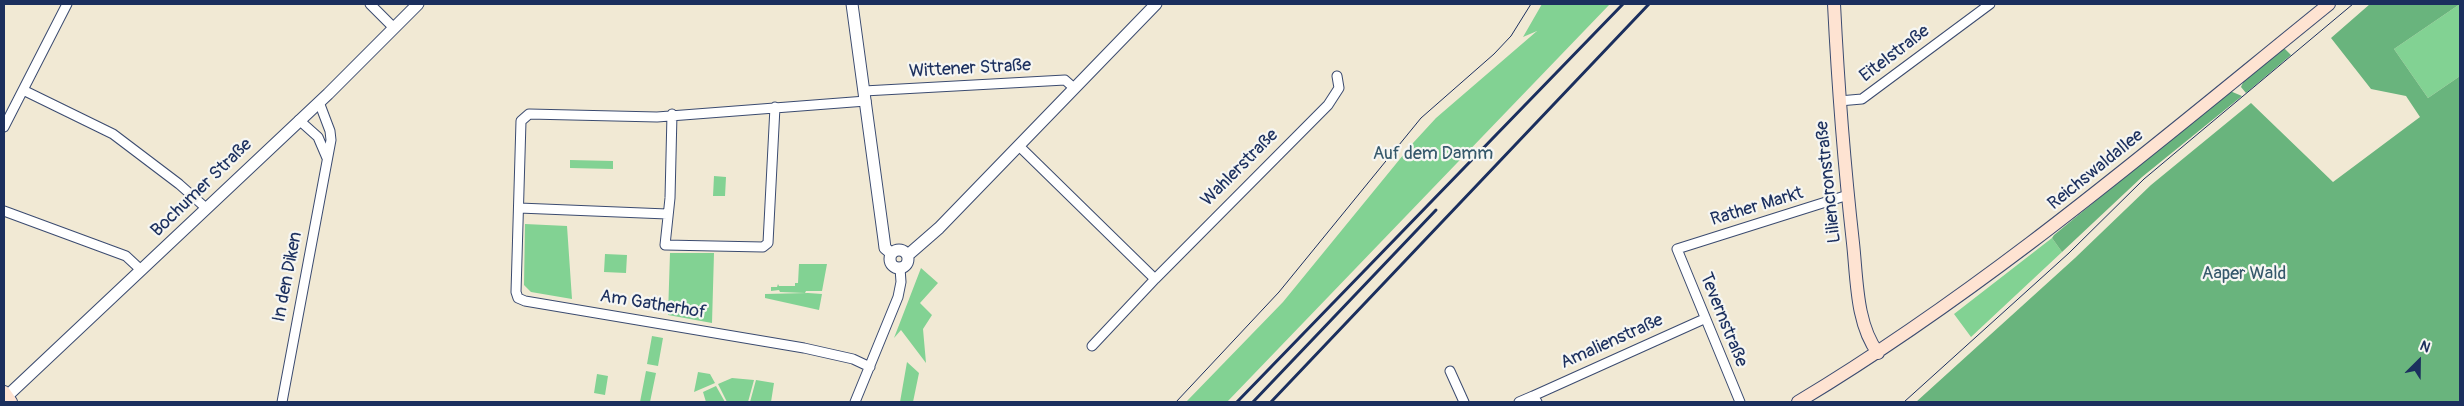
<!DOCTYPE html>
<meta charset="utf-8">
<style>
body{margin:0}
#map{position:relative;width:2464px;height:406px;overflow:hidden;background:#f1e9d4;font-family:Pangolin,sans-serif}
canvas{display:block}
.frame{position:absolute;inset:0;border:5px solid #1b2f5e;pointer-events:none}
.north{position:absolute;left:2394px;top:336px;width:50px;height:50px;-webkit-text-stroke:4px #f6f6f2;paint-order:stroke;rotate:23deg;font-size:14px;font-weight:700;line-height:20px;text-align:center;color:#1b2f5e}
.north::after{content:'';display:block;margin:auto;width:18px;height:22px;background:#1b2f5e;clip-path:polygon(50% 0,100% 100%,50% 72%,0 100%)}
</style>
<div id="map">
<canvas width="2464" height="406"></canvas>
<div class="frame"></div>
<div class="north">N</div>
</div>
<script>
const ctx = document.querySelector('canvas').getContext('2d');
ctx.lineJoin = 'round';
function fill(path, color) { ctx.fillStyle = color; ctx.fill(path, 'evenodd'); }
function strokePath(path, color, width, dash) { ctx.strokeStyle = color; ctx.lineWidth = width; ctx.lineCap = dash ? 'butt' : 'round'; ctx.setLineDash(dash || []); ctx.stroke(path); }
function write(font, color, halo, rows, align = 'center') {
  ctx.font = font + ' Pangolin,sans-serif'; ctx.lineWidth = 4.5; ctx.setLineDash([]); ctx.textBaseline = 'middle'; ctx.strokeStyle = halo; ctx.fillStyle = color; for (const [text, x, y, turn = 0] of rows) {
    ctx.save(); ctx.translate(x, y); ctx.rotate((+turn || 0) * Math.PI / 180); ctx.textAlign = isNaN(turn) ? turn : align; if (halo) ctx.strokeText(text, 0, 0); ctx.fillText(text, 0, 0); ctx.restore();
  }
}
fill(new Path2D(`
 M1542,4h68l-383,398h-41l97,-100 130,-159 23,-25 101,-87 -14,6z
 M2460,4v72l-32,22 -34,-49z
 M570,160l43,1v8l-43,-1z
 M714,176l12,1 -1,19h-12z
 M525,224l42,2 5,73 -41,-7 -7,-7z
 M2052,238l10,14 -91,85 -17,-23z
 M670,253h44l-2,70 -44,-8z
 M605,254l22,1 -1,18 -22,-1z
 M799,264h28l-5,27h-16l-1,2 -25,-1 -1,-2 -8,1v-4h6l1,-3 1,2h16v-3h3z
 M921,268l17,15 -18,20 12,12 -9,14 3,34 -25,-33 -7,8z
 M808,293l14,1 -3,16 -54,-12v-4z
 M652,336l11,2 -5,28 -11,-2z
 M907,362l12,11 -6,29h-13z
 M646,371l10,2 -6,29h-10z
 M698,372l12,2 5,9 -21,9z
 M597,374l11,2 -3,19 -11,-2z
 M732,378l22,2 -6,22h-21l-9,-18z
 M756,380l18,3 -3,19h-21z
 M716,386l9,16h-19l-3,-10z`), '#82d293');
fill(new Path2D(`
 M2370,4h90l-66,45 34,49 32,-22v326h-544l159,-144 76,-73 100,-82 82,79 87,-65 -14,-21 -35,-7 -40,-51z
 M2284,48l7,7 -45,38 -5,-6 4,-9z
 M2230,91l12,5 -100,81 -80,75 -10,-14 2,-3z`), '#69b47d');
const minor = new Path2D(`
 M370,4l23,23
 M23,90l90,44 66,50 27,24
 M864,91l201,-11 9,8
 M866,101l-209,16 -128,-3 -8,7 -5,171 2,6 7,3 279,47 49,11 17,8
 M1839,101l23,-2 128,-95
 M672,114l-2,84 -5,47 98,2 5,-4 7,-136
 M299,120l19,17 9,21
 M4,127l63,-123
 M1019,146l136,133
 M519,208l148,6
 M4,211l122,45 15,14
 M1092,346l63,-67 173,-174 11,-17 -2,-12
 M1450,371l14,31
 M1533,396l171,-77
 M282,402l49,-262 -1,-9 -11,-29
 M855,402l43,-105 3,-15 -1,-14
 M1519,402l14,-6 4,6
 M1740,402l-63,-153 171,-54`);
const tertiary = new Path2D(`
 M852,4l32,236 1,8 6,5
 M890 259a9 9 0 1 1 18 0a9 9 0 1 1-18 0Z
 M908,255l31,-27 217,-224
 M4,399l324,-305 90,-90`);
const secondary = new Path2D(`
 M1834,4c4,80 10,159 19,239 4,36 3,81 25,110
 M4,392l7,10
 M1798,402c190,-114 359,-259 531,-398`);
strokePath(minor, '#3b4b70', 11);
strokePath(tertiary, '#3b4b70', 13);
strokePath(secondary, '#3b4b70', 14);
strokePath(minor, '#fff', 9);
strokePath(tertiary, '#fff', 11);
strokePath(secondary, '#fee3d2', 12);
strokePath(new Path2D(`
 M1176,402l103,-110 142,-174 73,-64 17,-18 20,-32
 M1904,402l165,-149 75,-74 209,-175`), '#1b2f5e', 1);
strokePath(new Path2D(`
 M1237,402l386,-398
 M1253,402l183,-192
 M1271,402l378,-398`), '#1b2f5e', 3);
write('18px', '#1b2f5e', '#f6f6f2', [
 ["Eitelstraße",1895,54,-37],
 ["Wittener Straße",970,69,-3],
 ["Wahlerstraße",1240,168,-45],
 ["Reichswaldallee",2096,170,-39],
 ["Liliencronstraße",1829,182,-96],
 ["Bochumer Straße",202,188,-44],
 ["Rather Markt",1757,207,-17],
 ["In den Diken",288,277,-79],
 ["Am Gatherhof",653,305,9],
 ["Tevernstraße",1723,320,68],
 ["Amalienstraße",1612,342,-24]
]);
write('18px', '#35586b', '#f6f6f2', [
 ["Auf dem Damm",1433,154],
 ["Aaper Wald",2244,274]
]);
</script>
